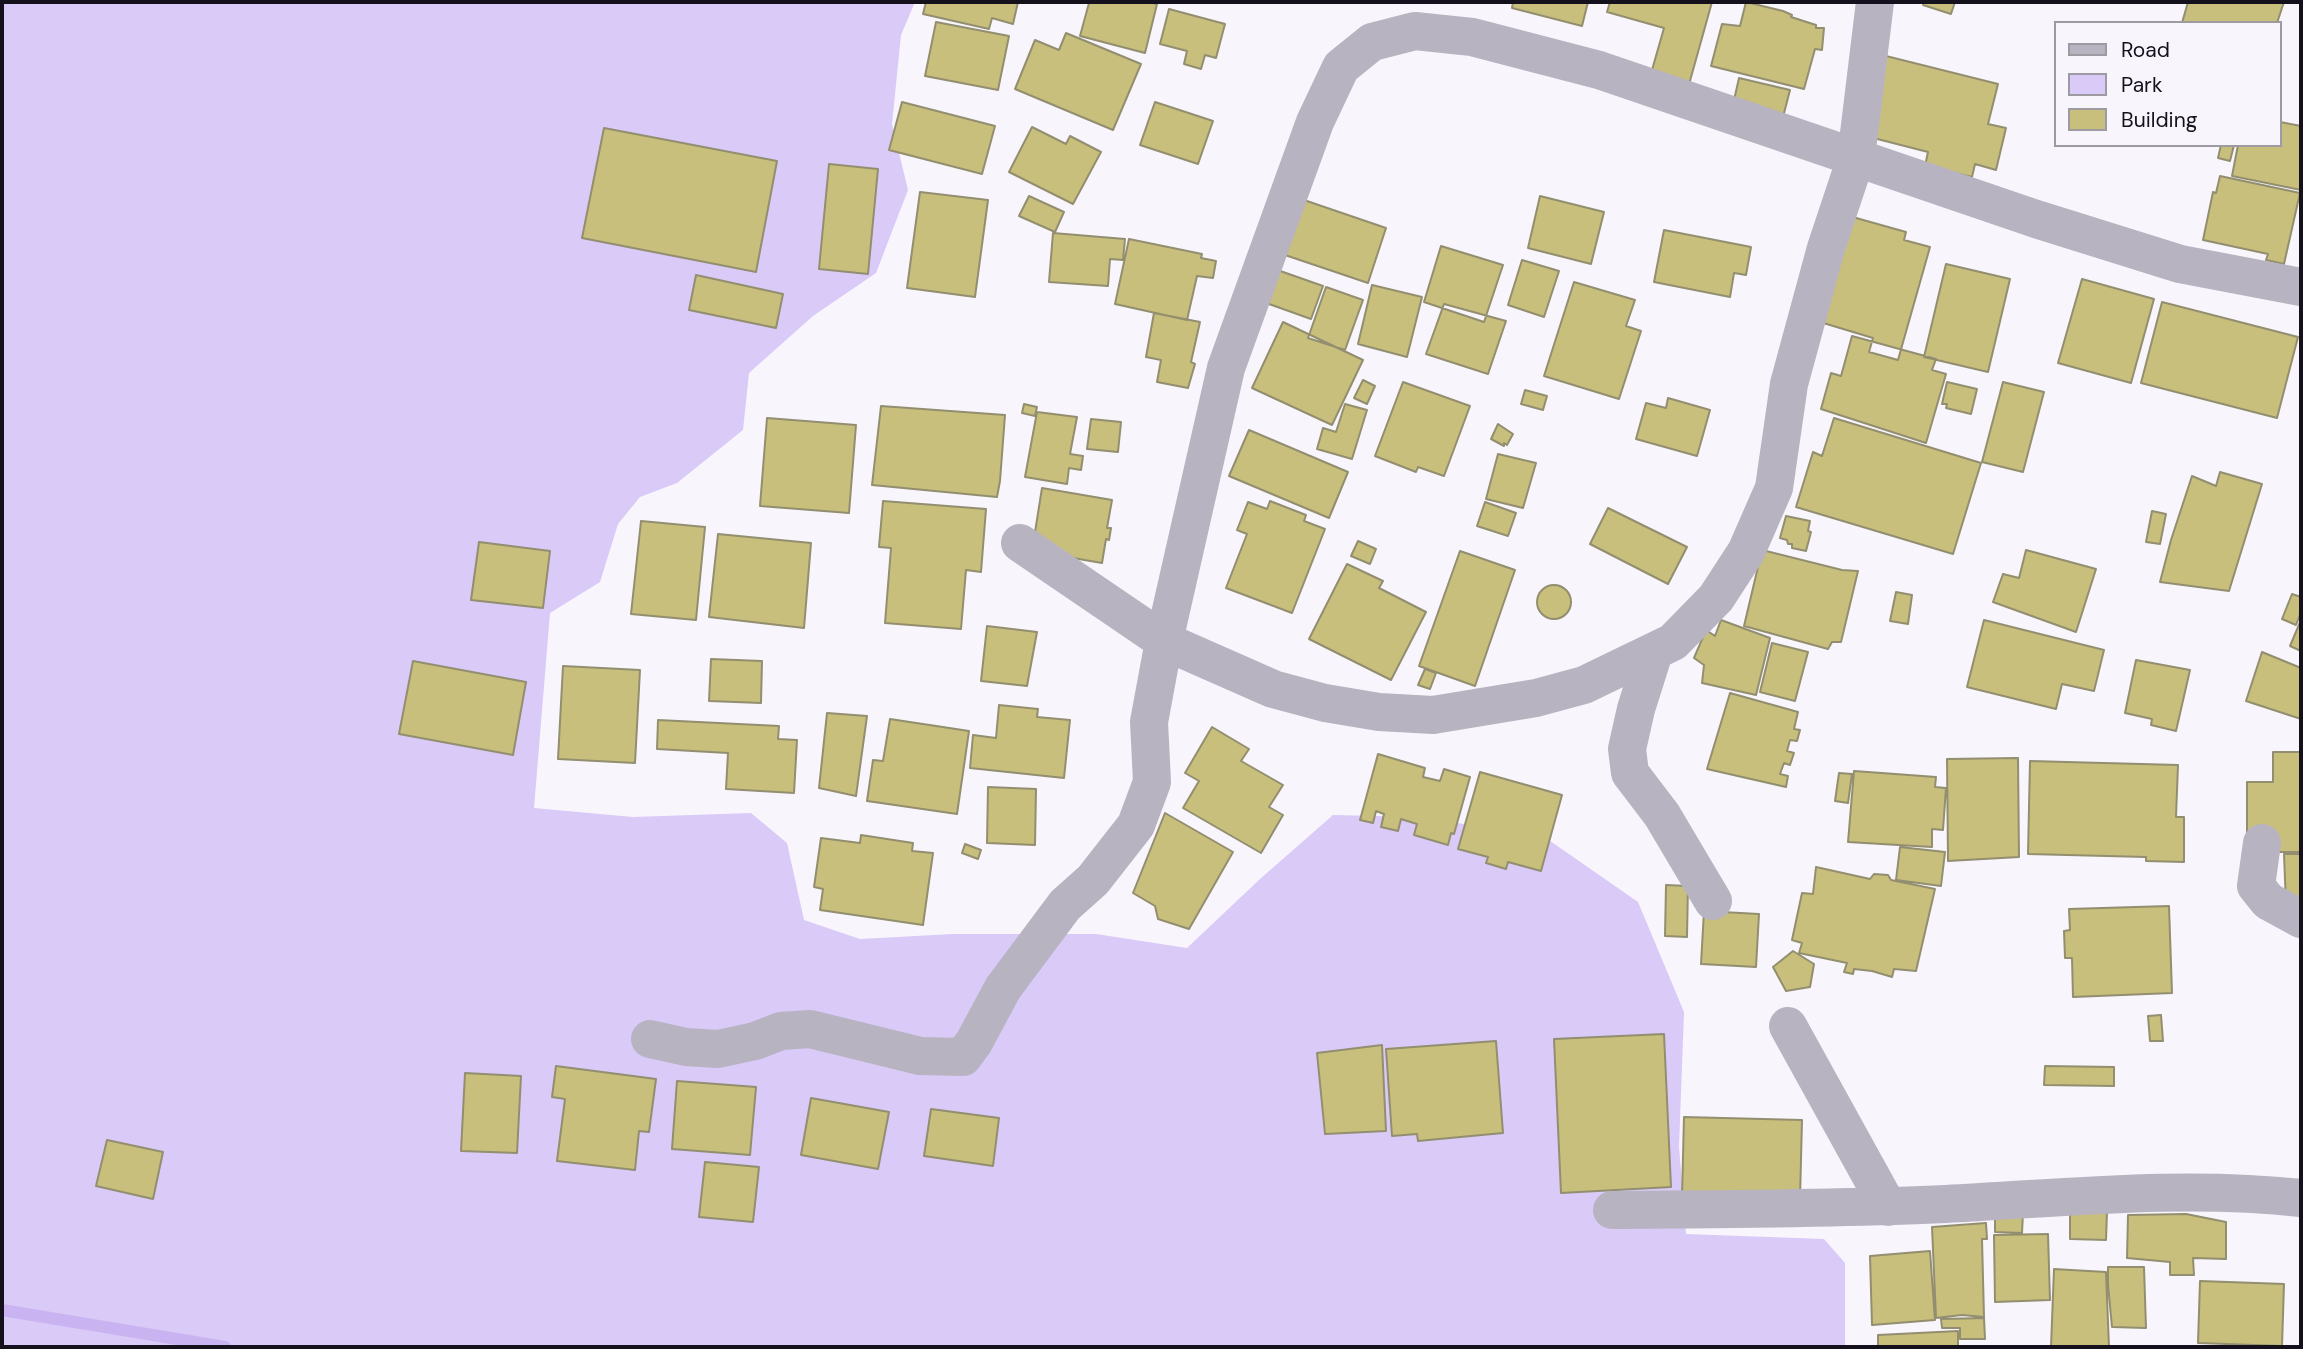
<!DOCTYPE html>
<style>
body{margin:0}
#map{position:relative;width:2303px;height:1349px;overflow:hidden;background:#f8f6fc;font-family:"DM Sans",sans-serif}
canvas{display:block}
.frame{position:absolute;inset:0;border:4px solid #15111c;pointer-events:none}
.legend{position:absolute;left:2054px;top:21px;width:228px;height:126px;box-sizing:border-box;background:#f8f6fc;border:2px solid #9d9aa2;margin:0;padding:9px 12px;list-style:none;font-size:21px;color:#15111c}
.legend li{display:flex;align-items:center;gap:14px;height:35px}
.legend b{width:35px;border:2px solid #9d9aa2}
</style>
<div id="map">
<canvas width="2303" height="1349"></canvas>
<div class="frame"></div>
<ul class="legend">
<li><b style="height:9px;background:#b7b3c1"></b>Road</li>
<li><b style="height:19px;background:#d9caf8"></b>Park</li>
<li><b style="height:19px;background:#c8bf7c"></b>Building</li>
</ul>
</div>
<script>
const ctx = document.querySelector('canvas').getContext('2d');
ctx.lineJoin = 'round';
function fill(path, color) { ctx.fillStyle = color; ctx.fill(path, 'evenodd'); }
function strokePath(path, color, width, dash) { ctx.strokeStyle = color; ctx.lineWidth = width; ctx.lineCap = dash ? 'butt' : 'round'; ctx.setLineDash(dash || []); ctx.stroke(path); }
fill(new Path2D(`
 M2,2h913l-14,33 -9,89 16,66 -32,83 -63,43 -64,57 -6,57 -66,53 -37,14 -22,27 -18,58 -50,31 -16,195 99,9 118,-4 36,30 17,77 56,19 93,-5h143l91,14 73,-69 73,-64 85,2 125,19 95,66 46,110 -5,135 7,87 138,5 21,24v84h-1843z`), '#d9caf8');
strokePath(new Path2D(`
 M2,1310l223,37`), '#c9b4f1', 12);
const building = new Path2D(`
 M926,2h92l-5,22 -21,-6 -3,11 -66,-15z
 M1085,2h62l10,2 -12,49 -65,-17 9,-33z
 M1513,2h75l-6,24 -70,-18z
 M1610,2h102l-24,86 -38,-11 14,-49 -57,-16z
 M1746,2l37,9 9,4 -1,2 25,8v3h8l-2,22 -7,-1 -11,40 -93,-23 11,-42 18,2z
 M1924,2h31l-4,12 -28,-9z
 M2188,2h96l-7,21h-95z
 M1169,9l56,15 -9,34 -11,-3 -4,14 -17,-5 3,-13 -27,-7z
 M936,22l73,14 -11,54 -73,-14z
 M1066,33l75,31 -28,66 -98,-41 20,-49 24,10z
 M1874,53l124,31 -10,40 18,4 -10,42 -21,-6 -3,13 -47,-11 3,-14 -74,-19z
 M1739,78l51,12 -8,31 -50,-12z
 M902,102l93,24 -13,48 -93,-24z
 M1155,102l58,19 -15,43 -58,-19z
 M2280,122l21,4v64l-69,-14 6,-31h42z
 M1032,127l34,17 4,-8 31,16 -28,52 -64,-32z
 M604,128l173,33 -21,111 -174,-34z
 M2221,145h13l-4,16 -12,-3z
 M829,164l49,5 -10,105 -49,-5z
 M2220,176l80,17 -16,71 -18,-4 2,-6 -65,-14 10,-48 3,1z
 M920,192l68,8 -13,97 -68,-9z
 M1029,196l35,16 -9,20 -36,-16z
 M1540,196l64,16 -13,52 -63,-16z
 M1301,199l85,29 -18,55 -86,-29z
 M1849,216l57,16 -2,8 26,7 -32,113 -29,-8 4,-14 -53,-16z
 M1664,230l87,17 -5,28 -12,-2 -4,24 -76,-15z
 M1053,233l72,6 -2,21 -13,-1 -2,27 -59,-4z
 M1129,239l73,15 -1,4 15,3 -3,17 -16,-2 -10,44 -72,-16z
 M1441,246l62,19 -19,57 -60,-20z
 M1522,260l37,11 -15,46 -36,-12z
 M1946,264l64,15 -22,93 -64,-15z
 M1266,266l57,20 -12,33 -56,-20z
 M696,275l87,19 -7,34 -87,-18z
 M2082,279l72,20 -23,84 -73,-20z
 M1574,282l61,18 -9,26 15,5 -22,68 -75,-23z
 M1372,285l50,12 -15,60 -49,-13z
 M1326,287l37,13 -18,50 -37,-12z
 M2162,302l136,35 -21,81 -136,-35z
 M1444,304l62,17 -18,53 -62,-20z
 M1154,313l46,9 -9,40 4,2 -7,24 -31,-6 4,-22 -15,-3z
 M1283,322l80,38 -31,65 -80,-37z
 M1852,336l84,23 -4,11 14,4 -20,69 -105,-34 10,-36 10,3z
 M1363,380l12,6 -8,18 -13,-6z
 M1403,382l67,24 -26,70 -26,-9 -2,5 -41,-16z
 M1947,382l30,7 -6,25 -25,-6 1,-4h-5z
 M2003,382l41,10 -21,80 -41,-10z
 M1525,390l22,6 -4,14 -22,-6z
 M1668,398l42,12 -13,46 -61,-17 10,-36 20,5z
 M1024,404l13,3 -2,9 -13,-3z
 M1345,404l22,6 -15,49 -35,-10 6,-21 13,4z
 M881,406l124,9 -5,66 -3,16 -125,-12z
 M1037,412l40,5 -7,37 13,2 -2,14 -12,-2 -2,16 -42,-7z
 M767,418l89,7 -7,88 -89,-7z
 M1834,418l147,45 -28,91 -157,-47 17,-55 9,4z
 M1091,419l30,3 -3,30 -31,-3z
 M1498,424l15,10 -6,11 -3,-2v3l-13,-7z
 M1249,430l99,42 -19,46 -100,-42z
 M1498,454l38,9 -13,45 -37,-9z
 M2220,472l42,12 -33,107 -69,-9 11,-42 21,-64 24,10z
 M1042,488l70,12 -5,28h4l-2,12 -3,-1 -4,24 -70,-12z
 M883,501l103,8 -5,63 -15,-2 -5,59 -76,-6 6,-75 -12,-1z
 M1270,501l36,14 -2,6 21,8 -33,84 -66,-25 21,-54 -10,-4 11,-28 19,7z
 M1485,502l31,11 -8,23 -31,-10z
 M1608,508l79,39 -19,37 -78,-40z
 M2152,511l14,3 -6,30 -14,-2z
 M1786,516l24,5 -2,10 3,1 -5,19 -14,-3v-4h-4l-1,-4 -7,-2z
 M641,521l64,6 -9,93 -65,-6z
 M718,534l93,9 -7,85 -95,-11z
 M1358,541l18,8 -6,15 -19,-8z
 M479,542l71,9 -7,57 -72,-8z
 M1762,550l80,20 16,1 -17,71h-9l-4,7 -84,-23z
 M2026,550l70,19 -20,63 -83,-30 10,-28 16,4z
 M1460,551l55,19 -40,116 -56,-20z
 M1347,564l36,17 -4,7 47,24 -35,68 -82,-41z
 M1537 602a17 17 0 1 1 34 0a17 17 0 1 1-34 0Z
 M1896,592l16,3 -4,29 -18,-3z
 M2292,594l9,3v15l-5,13 -14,-6z
 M1721,620l49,18 -14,57 -54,-12 2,-18 -10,-7 12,-28 9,6z
 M1984,620l120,30 -10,41 -32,-7 -6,25 -89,-22z
 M2301,620v31l-11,-5z
 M987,626l50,6 -10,54 -46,-5z
 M1772,643l36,9 -13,49 -35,-9z
 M2262,652l39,16v51l-55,-18z
 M711,659l51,2 -1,42 -52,-2z
 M2136,660l54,10 -14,61 -25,-6 1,-6 -27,-6z
 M413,661l113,21 -13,73 -114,-21z
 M563,666l77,4 -5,93 -77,-4z
 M1425,669l11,4 -6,16 -12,-4z
 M1730,693l68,19 -4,17 6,1 -3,11 -7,-1 -3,11 7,2 -4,12 -6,-2 -4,11 8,2 -2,11 -79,-18z
 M999,705l39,4 -1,8 33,3 -6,58 -94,-10 3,-33 23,3z
 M827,713l40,3 -11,80 -37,-8z
 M890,719l79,12 -12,83 -90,-13 6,-41 10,1z
 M658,720l121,6 -1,13 19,1 -3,53 -68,-4 2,-36 -71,-4z
 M1212,727l37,22 -8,12 42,24 -14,22 14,8 -22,38 -78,-45 16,-27 -14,-8z
 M2273,752h28v100h-23l-31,-17v-53h26z
 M1378,754l47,14 -2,9 17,4 4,-12 26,8 -16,57 -3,-1 -3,12 -34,-10 3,-11 -16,-5 -3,12 -17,-4 3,-13 -8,-3 -3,12 -13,-3z
 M2018,758l1,99 -71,4 -1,-102z
 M2030,761l148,4 -2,52h8v45l-38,-1v-4l-118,-3z
 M1854,771l82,6 -1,10 11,1 -3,42 -11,-1v18l-84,-5z
 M1480,772l82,23 -21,76 -33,-9 -2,7 -20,-6 2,-6 -30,-8z
 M1839,773l13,1 -4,29 -13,-2z
 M988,787l48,2 -1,56 -48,-2z
 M1165,813l68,39 -44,77 -31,-10 -3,-13 -22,-13z
 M861,835l52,8 -1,8 21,2 -10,72 -103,-15 3,-21 -9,-2 7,-49 39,5z
 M965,844l16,6 -3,9 -16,-6z
 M1900,847l45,5 -4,34 -45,-6z
 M2284,854h17v52l-15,-1z
 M1816,867l54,12 4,-5 14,1 3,5 44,9 -19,82 -22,-2 -2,8 -20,-6 -18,-2 -1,5 -9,-2 3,-9 -48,-10 3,-10 -10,-3 10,-47 11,1z
 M1666,885l22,1 -1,51 -22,-1z
 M2169,906l3,87 -99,4 -1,-39h-7l-1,-27 6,-1 -1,-21z
 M1704,911l55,3 -3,53 -55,-3z
 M1793,951l21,13 -4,23 -24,4 -13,-24z
 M2161,1015l2,26h-13l-2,-25z
 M1664,1034l7,153 -110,6 -7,-154z
 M1496,1041l7,92 -85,8 -1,-7 -25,2 -6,-87z
 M1382,1045l4,86 -61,3 -8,-81z
 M556,1066l100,13 -7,53 -10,-1 -4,39 -78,-9 8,-62 -13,-2z
 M2045,1066l69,1v19l-70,-1z
 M465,1073l56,3 -4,77 -56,-2z
 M677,1081l79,6 -6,68 -78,-6z
 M811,1098l78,14 -11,57 -77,-14z
 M931,1109l68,9 -6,48 -69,-10z
 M1684,1117l118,3 -2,79 -118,-3z
 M107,1140l56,12 -10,47 -57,-13z
 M705,1162l54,5 -6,55 -54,-5z
 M2070,1211l37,1 -1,28 -36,-1z
 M1995,1212l28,1 -1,20 -27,-1z
 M2186,1214l40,8v37l-33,-1 1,17h-24v-13l-43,-4 1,-43z
 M1986,1223l1,16h-5l2,78 -22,-2 -26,3 -4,-91z
 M2048,1234l2,66 -55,2 -1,-67z
 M1930,1251l5,69 -63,5 -2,-69z
 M2108,1267h36l2,61 -34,-1 -4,-42z
 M2054,1269l52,3 3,75h-58z
 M2200,1281l84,3 -2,62 -84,-3z
 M1984,1318l1,21h-25v-11h-18l-1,-9z
 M1958,1331v16h-80v-12z`);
fill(building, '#c8bf7c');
strokePath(building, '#928e6f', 2);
strokePath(new Path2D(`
 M1020,543l144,98 109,48 52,14 54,9 54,3 103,-17 48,-13 89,-43 43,-44 30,-46 28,-64 15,-104 37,-136 30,-90 19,-156
 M1654,652l-18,57 -9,40 3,24 32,42 51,86
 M2262,843l-6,43 12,15 33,18
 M1788,1026l100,181
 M650,1039l36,8 32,2 37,-8 26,-10 29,-2 110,27 43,1 11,-15 29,-54 62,-83 28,-25 43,-55 16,-43 -3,-60 15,-81 62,-273 89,-246 26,-55 31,-25 43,-11 57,6 127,33 437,149 144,45 121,23
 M1612,1210c111,-1 223,-1 334,-6 118,-6 237,-19 355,-6`), '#b7b3c1', 38);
</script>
